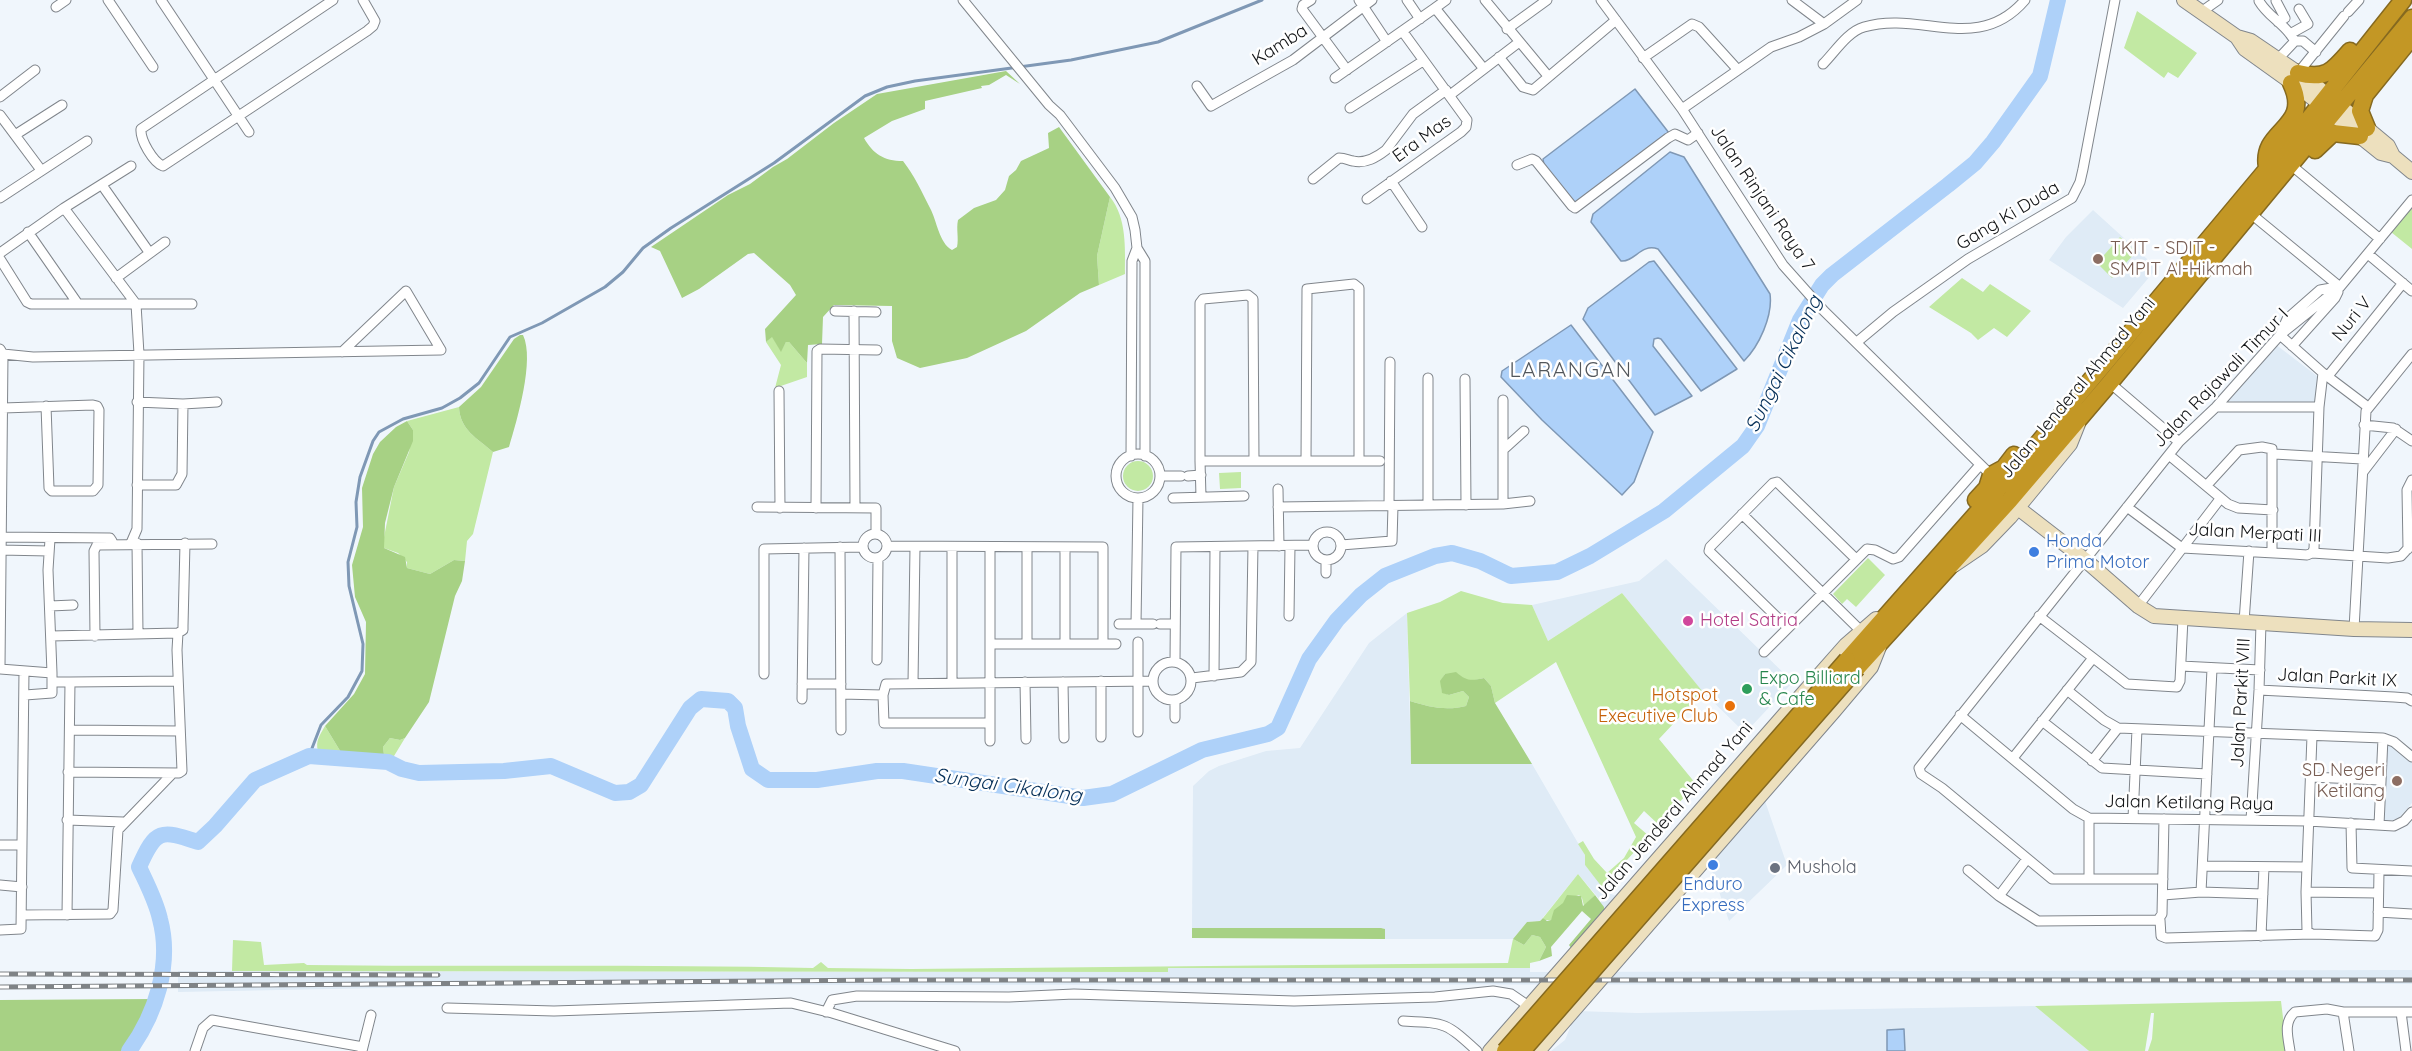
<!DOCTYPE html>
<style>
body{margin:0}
canvas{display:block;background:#f0f6fc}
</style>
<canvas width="2412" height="1051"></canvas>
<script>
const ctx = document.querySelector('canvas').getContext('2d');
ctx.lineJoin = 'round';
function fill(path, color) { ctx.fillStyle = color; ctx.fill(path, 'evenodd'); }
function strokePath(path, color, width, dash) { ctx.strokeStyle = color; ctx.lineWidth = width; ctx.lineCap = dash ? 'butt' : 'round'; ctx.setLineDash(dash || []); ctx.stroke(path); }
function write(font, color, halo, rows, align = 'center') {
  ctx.font = font + ' Quicksand,sans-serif'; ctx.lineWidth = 5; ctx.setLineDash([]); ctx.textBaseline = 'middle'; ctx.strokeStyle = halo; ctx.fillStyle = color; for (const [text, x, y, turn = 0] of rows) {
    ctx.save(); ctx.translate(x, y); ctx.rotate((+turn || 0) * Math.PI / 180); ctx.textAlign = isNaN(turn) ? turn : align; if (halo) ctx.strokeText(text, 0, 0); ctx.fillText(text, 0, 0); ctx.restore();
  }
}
fill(new Path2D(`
 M2093,210l64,58 -34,40 -74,-48 17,-23z
 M2275,344l42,32 -1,29 -89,-4z
 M1666,559l127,123 -48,51 -44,-43 -79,-97 -74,48 -16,-36 107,-24z
 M1407,613l4,151h121l53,91v10l23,28 9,3 -15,21 -1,-16 -23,-27 -38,47 -13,1 -14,17h-128v-10l-4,-1h-189l1,-142 16,-15 10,-5 47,-15 34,-3 69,-105z
 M2384,740l28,20v43l-13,15 -6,2h-12z
 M1765,801l22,64 -58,56 -19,-56z
 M1168,968h362v4l882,-2v14l-1877,1 -357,7v-21l980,1h9z
 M2035,1006l54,45h-538l14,-11 12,-29 60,2z`), '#dfebf6');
fill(new Path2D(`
 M2137,11l60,42 -19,25 -10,-6 -4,6 -40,-30z
 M1110,197c17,21 15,51 15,77l-26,11 -2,-29z
 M2412,207v42l-21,-17z
 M2120,237l16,15 -24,26 -15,-15z
 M1962,278l21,14 7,-8 41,27 -24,26 -13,-9 -16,12 -7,-7 -42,-26z
 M772,336l9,15 5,-9h3l18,21v14l-32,11 6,-23 -15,-23z
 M459,407c1,23 18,31 34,45l-20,82 -6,7 -2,20 -11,-1 -24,14 -23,-6v-6l-9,-9 -14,-5 -1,-6 11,-55 15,-35 4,-22 -6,-9z
 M1123 476a15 15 0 1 1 30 0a15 15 0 1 1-30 0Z
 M1241,472v16l-21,1 -1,-16z
 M1868,558l17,17 -29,32 -9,-8 -5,5 -9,-10z
 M1461,591l42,12 29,2 16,36 74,-48 81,99 -44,47 37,45 -37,41 -15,-14 -10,12 15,13 -47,51 -17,-22v-10l-7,-11 5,-3 11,18 13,14 17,-15 12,-21 -80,-175 -61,41 -4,-17 -7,-8 -13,3 -26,-7 -4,7 1,11 7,3 14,-4 6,6 -3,9c-20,5 -37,1 -56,-5l-3,-88 33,-11z
 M325,726l17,28 -24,-3c-3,-10 2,-16 7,-25z
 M390,738l10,2 5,-2 -11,18 -10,-1 -1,-8z
 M1578,874l17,21 -11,11 -2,-8 -3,-3c-14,4 -20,13 -28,25h-6l-2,-2z
 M1532,935l8,2 6,10 -7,14 -9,2v5h-362v4h-10l-926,-1 1,-31 28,2 3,23 40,-2 3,2c169,2 338,-1 506,3l8,-6 7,6 83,1 597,-6 5,-24 11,6z
 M2281,1001l6,50h-139l4,-12 2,-26h-3l-6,38h-56l-54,-45z`), '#c2e9a3');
fill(new Path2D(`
 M1006,71l14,13 -14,-9 -17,10 -8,1 1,2 -57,13v8l-33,12 -28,17c9,16 20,23 39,23 11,14 19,31 27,47 7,13 9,35 22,42l5,-3c2,-9 -1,-18 1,-27l16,-12 22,-8 9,-10 4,-14 7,-6 5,-9 28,-13 -1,-15 11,-6 51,70 -13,59 2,29 -19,8 -54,38 -59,27 -47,10 -23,-10 -5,-17v-35l-58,-1 -11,12 -1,27 -14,1 -1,18 -18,-21h-3l-5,10 -9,-15 -6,5 -1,-13 31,-34 -6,-10 -36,-32 -6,1 -49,35 -17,9 -22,-47 -9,-4 77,-52 22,-11 23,-17 14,-8 47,-36 43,-29z
 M520,335h3c12,25 -6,85 -14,112l-16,5c-16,-14 -33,-22 -34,-45l22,-20 33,-48z
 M407,421l6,9v11l-19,46 -9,36 -1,25 21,9 2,11 23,6 24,-14 11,1 -3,20 -7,15 -26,106 -24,36 -5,2 -10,-2 -7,9 1,8 -42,-1 -17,-28 29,-32 11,-20 1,-52 -11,-25 -3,-32 11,-38 -1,-39 11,-34 7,-12 16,-15z
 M1456,672c10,9 15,9 28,6l7,8 4,17 37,61h-121l-1,-63c19,6 36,10 56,5l3,-9 -6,-6 -14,4 -7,-2 -2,-12 5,-7z
 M1567,895l14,1 2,10 12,-11 9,12v5l-31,39 -4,-6 22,-26 -9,-8 -31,36 1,9 -13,5 7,-14 -6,-10 -8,-2 -8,10 -11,-6 14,-17 13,-1 3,-3 4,3 4,-1 3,-10 9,-7z
 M1192,928h189l4,1v10l-193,-1z
 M154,999l-13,26 -20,26h-121v-51z`), '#a7d184');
const water = new Path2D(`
 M1635,89l34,44 -89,66 -4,5 -32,-39 -1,-6z
 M1670,152l14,5 86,137c3,22 -11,52 -26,67l-86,-112c-17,-6 -23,13 -37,12l-30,-39 2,-8z
 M1654,261l83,108 -36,22 -40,-52 -3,-1 -4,1 -1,7 39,50 -37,19 -72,-96 5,-11 61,-46z
 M1571,325l82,107 -19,50 -12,13 -80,-75 -41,-43 1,-6z
 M1904,1029l1,22h-18v-21z`);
fill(water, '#aed1f9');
strokePath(water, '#7f98b5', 1.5);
strokePath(new Path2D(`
 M309,756l12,-31 27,-28 14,-26 1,-27 -14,-58 -1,-24 9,-35 -1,-25 4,-25 13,-36 6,-9 24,-13 39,-11 18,-10 19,-15 31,-46 32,-14 63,-36 18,-15 20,-24 28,-20 103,-65 91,-67 22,-9 28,-6 156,-21 87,-18 104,-42`), '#7f98b5', 3);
strokePath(new Path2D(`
 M129,1051c27,-37 43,-87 31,-132 -4,-18 -13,-35 -21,-52 17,-39 22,-37 59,-25l17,-16 40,-46 54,-24 79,6 14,7 17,4 85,-2 47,-5 64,27 14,-1 12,-7 49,-77 11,-9 27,2 7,7 3,18 14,43 16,11h49l60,-9h26l180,27 29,-4 90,-44 66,-16 10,-6 31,-69 28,-39 24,-25 24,-19 50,-20 17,-3 28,8 31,15 46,-4 33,-16 74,-45 79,-65 14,-20 43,-106 22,-35 10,-10 116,-90 27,-22 18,-21 47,-66 18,-76`), '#aed1f9', 16);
const street = new Path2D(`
 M108,0l45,67
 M161,0l88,132
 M333,0l-192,129c-1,11 12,33 22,37l204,-135 6,-5 2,-5 -12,-21
 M963,0l86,105 11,10 55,73 17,29 3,13 2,18 -5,13 -1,195
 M1311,0l-8,5 -1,4 45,61
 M1359,0l28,42
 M1407,0l13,19
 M1485,0l63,76
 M1601,0l81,109 101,156 41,46 167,164
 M1792,0l32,24
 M2259,1c8,14 21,20 31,33
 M2276,1l9,17 -7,4
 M56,7l10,-7
 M1435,8l11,-8
 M2201,12l17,-12
 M2348,12l11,-12
 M1507,29l40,-29
 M2295,41h8l13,11
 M1499,57l24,30 10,3 83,-70
 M1643,58l49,-34 7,3 39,43
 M2278,59l17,-18 -5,-7 18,-10 -9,-15
 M1823,64c12,-12 24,-32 41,-37 56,-17 114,28 161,-27
 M2298,73l46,-57
 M1335,78l100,-70 49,61
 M1197,86l14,20 82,-46 79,-60
 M1450,95l68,-52
 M0,97l35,-27
 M1350,108l73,-47
 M1682,109l89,-62 28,-10 25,-13 33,-24
 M0,115l41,55
 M15,135l47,-30
 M1517,165l15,-6 4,2 36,45 3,2 93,-70 7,-4 13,6 10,-7
 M2291,165l89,74
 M1313,179l26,-21c6,0 9,2 14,3 13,3 24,-4 33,-11l27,-36 33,-24
 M1391,181l31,46
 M102,185l47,67
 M0,198l87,-57
 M1367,199l94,-67 5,-5 1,-7 -64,-88
 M2250,213l90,74
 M28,232l50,72
 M1137,248l8,13v195
 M0,253l64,-45 67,-42
 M2368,254l44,37
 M0,259l27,43 4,2h105l-72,-96
 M116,278l49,-36
 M2337,287l-17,3 -33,29 -7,16 43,38 45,34
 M835,311l41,1
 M854,311l1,197
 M1857,342l36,-30 75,-53 104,-61 8,-16 3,-13 32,-169
 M2292,346l43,-48 3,-6
 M0,349l3,5 -3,313
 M3,354l30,3 408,-7 -35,-59 -64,61
 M2328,376l75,-93
 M1428,378v127
 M1465,379l1,126
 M2110,383l69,59
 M779,391l1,117
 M1503,400v104
 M137,402l46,2 34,-2
 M2216,407h103
 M0,408h3l90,-3 4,1 2,4 -1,75 -5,6h-41l-3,-3 -3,-82
 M2364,425l29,3 19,13
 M1503,450l21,-19
 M2274,454l88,5
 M1116 476a22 22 0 1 1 44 0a22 22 0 1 1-44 0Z
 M2169,455l59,49 10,4 35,2
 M1200,461v-158l3,-4 45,-4 5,4 1,162
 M1306,461l1,-172 47,-5 5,4v173
 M2363,472l33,-43
 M1160,476h21
 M1188,476l13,-1
 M137,485h39l6,-11 1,-70
 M2207,485l32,-35 23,-3 10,2v103
 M1278,489l1,57
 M1201,497l-1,-36h180
 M1173,498l71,-2
 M1389,506l1,-144
 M757,507l119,1v26
 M1278,507l225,-3 27,-3
 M2127,507l55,41 111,6 14,1 5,-2 76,5 13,-2 11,-12
 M816,508l1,-157 3,-2 57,1
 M1742,514l119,117
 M1313 546a14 14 0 1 1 28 0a14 14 0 1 1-28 0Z
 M863 546a12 12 0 1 1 24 0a12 12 0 1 1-24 0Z
 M0,537l110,1 2,3
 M50,539l-2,31 4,103
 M131,543l6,-14 2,-175 -3,-50h56
 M137,543l1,91
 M1341,545l51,-4 1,-35
 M887,546l216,1v97
 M840,547l1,183
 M1027,547v97
 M2408,549l-1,-59 5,-10
 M0,550l49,1
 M2312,553l2,-4 5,-142 4,-34
 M1326,573v-13
 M50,606l23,-1
 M2138,606l82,-107
 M1289,616l1,-70
 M2039,616l88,68 50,3 3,-6 3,-63
 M2244,622l5,-71
 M1119,624h34
 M1136,624l2,-126
 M1160,624h15
 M1788,628l-79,-77 1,-4 63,-64 4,-1 79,77
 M2354,629l12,-218 46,-57
 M51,636l127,-3
 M95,636l-1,-85 3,-6 115,-1
 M1138,642v90
 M990,644h126
 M1065,644v-97
 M1764,652l103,-103 8,1 18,9 6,-2 81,-92
 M877,660l1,-102
 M1175,661l1,-114 136,-2
 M1153 681a19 19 0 1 1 38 0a19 19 0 1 1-38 0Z
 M2181,666l79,4
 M0,669l52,4v20l-27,2
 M2212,669l-11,223 62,2
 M764,674v-125l98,-2
 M1214,676l1,-129
 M1192,678l49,-6 10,-10 2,-116
 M1101,681v56
 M53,682h17l-3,233
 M70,682l108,-1
 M1025,682l1,57
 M1063,682l1,56
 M913,683l2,-136
 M952,683v-136
 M802,684h39
 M2067,690l37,30 14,8 265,10 11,4 18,15
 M2259,690l135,7 13,1 5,3
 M841,694l42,1 1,28h106
 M883,695l3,-11 267,-3
 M802,699l2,-151
 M1960,715l113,94 16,9 219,3 86,5 10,-5 8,-9
 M1175,718v-18
 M2042,721l60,47 105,6
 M70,730l110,1
 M2312,736l-6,156 1,39 5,3 63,2 3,-6 1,-59
 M990,741v-194
 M2013,758l80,-100
 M2092,761l26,-33
 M68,772l111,1 3,-2 -5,-121 1,-17 5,-3v-4l2,-83
 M2310,777l70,3
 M2133,818l4,-89
 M67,820l56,2
 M2251,820l8,-130 2,-67
 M2351,823l1,45 60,3
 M2379,825l4,-87
 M0,845h21
 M2203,866l104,1
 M1968,870l31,26 39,25 120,-1 4,-6 2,-95
 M2089,879v-61
 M2163,879h-111l-110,-91 -21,-14 -2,-6 260,-326 37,-35 64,-72 60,-48 72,-87
 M0,885l22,2
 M2306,892l72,1
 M2163,895l38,-3
 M1999,896l28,-37
 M2378,912l34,2
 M22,915l88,-1 3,-4 5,-80 55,-57
 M2160,920l1,16 5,2 146,-4
 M0,930l21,-1 3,-258
 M2261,936l3,-69
 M447,1008l107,3 237,-8 41,10 123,38
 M826,1012l6,-12 25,-4 152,1 65,-3 220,7 141,-4 58,-6 18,3 19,13
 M2343,1012l6,39
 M2401,1012l5,39
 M1403,1021c43,2 42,1 74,30
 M195,1051l8,-23 9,-8 151,27
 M362,1051l9,-36
 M2290,1051c-2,-14 -7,-29 5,-39l32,-3 16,3h69`);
const secondary = new Path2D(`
 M2184,0l53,37 14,4 59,40 78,65 5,10
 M2237,37l8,12 60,43 76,61 12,3 19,16
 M2018,508l66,51 54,47 16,10 200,13 58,1
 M1954,565l28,-19 28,-29 60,-73 8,-20
 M1490,1051l310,-354 46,-52 30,-26
 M1538,1051l296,-340 37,-44 8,-20`);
const highway = new Path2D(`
 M2298,73c27,7 34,-1 52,-22
 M2367,128l-7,-17 5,-16 47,-58
 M2315,150l18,-17 27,3
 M2267,167c-7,-39 46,-38 24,-84
 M1976,500l11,-12 4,-13 13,-7 10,-13
 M1847,660l176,-199 281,-336 99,-125
 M1857,668l153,-168 98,-115 304,-367`);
strokePath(street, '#81868c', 11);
strokePath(secondary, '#81868c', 16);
strokePath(highway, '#856920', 19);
strokePath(street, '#fff', 9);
strokePath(secondary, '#ede0be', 14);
strokePath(highway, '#c39725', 16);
const rail = new Path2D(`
 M0,974l438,1
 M0,987l891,-7h1521`);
strokePath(rail, '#7f8386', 5);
strokePath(rail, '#fff', 3, [9]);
const highwayBridge = new Path2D(`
 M1505,1051l342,-391
 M1522,1051l335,-383`);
strokePath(highwayBridge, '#856920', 19, []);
strokePath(highwayBridge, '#c39725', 16);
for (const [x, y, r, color] of [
 [2098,259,6,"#8d6e63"],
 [2034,552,6,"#3f7fe0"],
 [1688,621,6,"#d1479c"],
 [1747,689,6,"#2e9e5b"],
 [1730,706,6,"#e8710a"],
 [2397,781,6,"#8d6e63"],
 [1713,865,6,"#3f7fe0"],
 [1775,868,6,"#6b7280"]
]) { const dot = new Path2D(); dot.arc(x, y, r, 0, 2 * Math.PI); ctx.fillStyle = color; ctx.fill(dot); strokePath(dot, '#fff', 2); }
write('18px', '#121416', '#fff', [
 ["Kamba",1280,45,-32],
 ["Era Mas",1422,139,-36],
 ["Jalan Rinjani Raya 7",1762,198,56],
 ["Gang Ki Duda",2008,216,-31],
 ["Nuri V",2352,319,-51],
 ["Jalan Rajawali Timur I",2221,378,-46],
 ["Jalan Jenderal Ahmad Yani",2078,388,-50],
 ["Jalan Merpati III",2255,533,3],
 ["Jalan Parkit IX",2337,678,3],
 ["Jalan Parkit VIII",2241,703,-87],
 ["Jalan Ketilang Raya",2189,803,1],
 ["Jalan Jenderal Ahmad Yani",1674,811,-49]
]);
write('18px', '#785e54', '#fff', [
 ["TKIT - SDIT -",2110,249],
 ["SMPIT Al-Hikmah",2110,270],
 ["SD Negeri",2385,771,"right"],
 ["Ketilang",2385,792,"right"]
], 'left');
write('18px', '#366cbe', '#fff', [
 ["Honda",2046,542],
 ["Prima Motor",2046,563],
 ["Enduro",1713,885,"center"],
 ["Express",1713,906,"center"]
], 'left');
write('18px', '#b23c85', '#fff', [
 ["Hotel Satria",1700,621]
], 'left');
write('18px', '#27864d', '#fff', [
 ["Expo Billiard",1759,679],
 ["& Cafe",1759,700]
], 'left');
write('18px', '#c56008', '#fff', [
 ["Hotspot",1718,696],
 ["Executive Club",1718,717]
], 'right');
write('18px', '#5b616d', '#fff', [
 ["Mushola",1787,868]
], 'left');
write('italic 20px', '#063059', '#fff', [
 ["Sungai Cikalong",1784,364,-64],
 ["Sungai Cikalong",1008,786,8]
]);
ctx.letterSpacing = '1.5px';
write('21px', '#52575c', '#fff', [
 ["LARANGAN",1571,371]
]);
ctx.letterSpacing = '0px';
</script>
